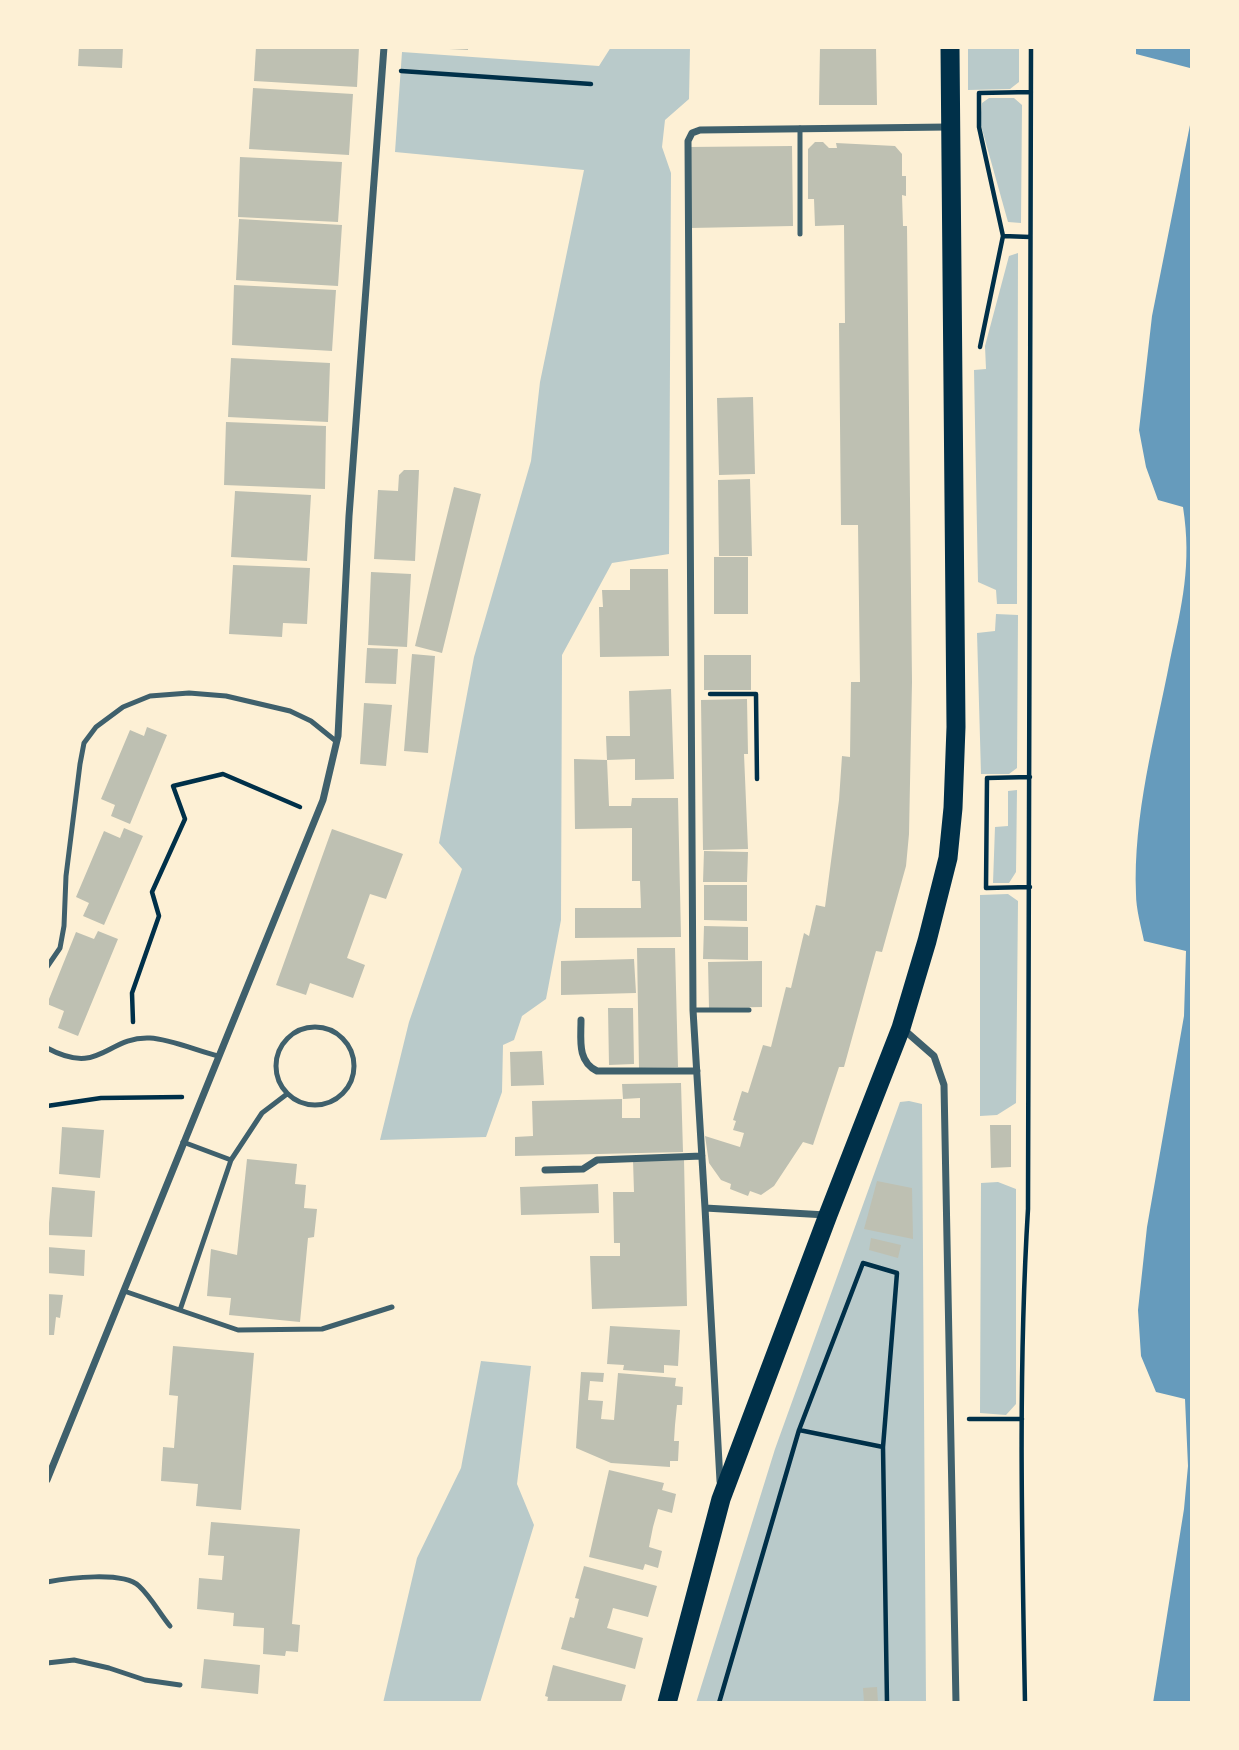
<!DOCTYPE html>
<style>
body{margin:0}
#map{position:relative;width:1239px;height:1750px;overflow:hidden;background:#fdf0d5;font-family:Cabin,sans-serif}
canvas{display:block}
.frame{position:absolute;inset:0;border:49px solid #fdf0d5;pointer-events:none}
</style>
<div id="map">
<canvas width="1239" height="1750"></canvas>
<div class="frame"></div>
</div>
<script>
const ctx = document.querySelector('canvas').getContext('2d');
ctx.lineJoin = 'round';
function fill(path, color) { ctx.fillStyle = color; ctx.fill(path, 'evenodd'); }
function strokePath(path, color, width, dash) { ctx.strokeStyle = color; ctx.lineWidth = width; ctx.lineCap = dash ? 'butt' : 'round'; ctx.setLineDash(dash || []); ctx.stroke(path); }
fill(new Path2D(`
 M611,47h79l-1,52 -24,21 -3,27 9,26 -2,381 -57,9 -50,92 -1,265 -15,79 -24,17 -8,24 -11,5 -1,47 -16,45 -106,3 29,-118 53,-153 -23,-26 35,-186 57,-196 9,-79 44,-212 -189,-18 7,-100 197,14z
 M968,47h51v35l-9,7 -42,1z
 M989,98h25l8,7 -1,118 -13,-1 -28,-100 2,-19z
 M1018,253l-1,351h-20l-1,-14 -18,-8 -4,-212 12,-1 -1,-23 24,-90z
 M996,614l22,1 -1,153 -8,6h-28l-4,-141 18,-2z
 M1017,790l-1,82 -7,11h-16l2,-56 13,-1v-35z
 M1008,894l10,7 -2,202 -19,12 -17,1v-221z
 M909,1101l13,3 4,599h-230l79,-254 125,-347z
 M998,1182l18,7v215l-10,11 -26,-2 1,-230z
 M481,1361l50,5 -14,118 17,41 -54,178h-97l34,-145 44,-90z`), '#b9caca');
fill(new Path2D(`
 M1136,47h56v1656h-39l31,-194 4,-43 -3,-67 -29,-7 -15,-36 -3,-46 9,-83 37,-211 2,-65 -42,-10c-3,-15 -8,-32 -8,-47 -3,-79 19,-157 34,-234 12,-56 22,-95 13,-153l-25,-7 -12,-33 -7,-37 13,-114 39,-196 -1,-52 -54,-14z`), '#669bbc');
fill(new Path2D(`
 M79,47h44l-1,21 -44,-2z
 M256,47h103l-2,40 -103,-6z
 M449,47h19v3l-19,-1z
 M820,47h56l1,58h-58z
 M253,88l100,6 -4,61 -100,-6z
 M815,142h8l6,6h8l-1,-5 59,3 7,8v22h4v20l-4,-1 1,31h4l5,456 -3,152 -3,32 -24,86 -6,-1 -32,116h-5l-26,78 -10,-3 -29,44 -13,9 -11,-4 -2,5 -18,-7 1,-5 -10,-4 -12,-17 -4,-27 35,11 4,-14 -11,-3 3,-9 -3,-1 9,-29 6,2 15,-48 8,2 15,-60 5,1 13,-55 5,3 7,-31 9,2 14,-107 3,-44 8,1 1,-75h9l-2,-157h-17l-2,-202h6l-1,-98 -29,1 -1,-27h-6v-50z
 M792,146l1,80 -103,2 -2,-81z
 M240,157l102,5 -4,60 -100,-5z
 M239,219l103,6 -4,61 -102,-6z
 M234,285l102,5 -4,61 -100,-6z
 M231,358l99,5 -2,59 -100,-5z
 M753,397l2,77 -36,1 -2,-77z
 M226,422l100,4 -1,63 -101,-4z
 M404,470h15l-4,91 -41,-2 4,-69 20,1 1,-16z
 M750,479l2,77h-33l-1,-76z
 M454,487l27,7 -39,159 -27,-7z
 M235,491l76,4 -4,66 -76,-4z
 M714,557h34v57h-34z
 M233,565l77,3 -3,56 -24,-1 -1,14 -53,-3z
 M630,569h38l1,87 -69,1 -1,-50h4l-1,-17h28z
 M371,572l40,2 -4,73 -39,-2z
 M367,648l31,1 -2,35 -31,-1z
 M412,654l23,2 -7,97 -24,-2z
 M704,655h47v35h-47z
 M671,689l3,90 -39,1v-21l-28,1 -1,-24h24l-1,-45z
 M747,699l1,55h-4l4,95 -45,1 -2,-150z
 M364,703l28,2 -6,61 -26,-2z
 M147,727l20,8 -37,89 -19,-8 4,-11 -14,-6 29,-69 14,6z
 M574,759l33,1 2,46h22l1,-8h46l3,139 -106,1v-30h66l-1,-27h-8v-53l-57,1z
 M124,828l19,8 -39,89 -21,-9 6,-13 -13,-6 28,-66 16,7z
 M332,829l71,25 -17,45 -16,-5 -23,64 18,7 -12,33 -43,-15 -4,12 -30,-10z
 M704,851l44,1 -1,30h-44z
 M704,885h43v36l-43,-1z
 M704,926l44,1v33l-45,-1z
 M98,931l20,8 -40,97 -20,-8 6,-17 -17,-7 29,-72 18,7z
 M637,948h38l3,119 -39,1z
 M634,959l2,34 -75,2v-34z
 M762,961v46l-53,1 -1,-46z
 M608,1008h25l1,56 -25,1z
 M542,1051l2,34 -33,1 -1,-34z
 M681,1083l2,69 -168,4v-19l18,-1 -1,-35 90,-2v19h18v-20l-17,1 -1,-15z
 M990,1125h21v42l-20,1z
 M62,1127l42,3 -4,48 -41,-4z
 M247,1159l50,5 -2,20 11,1 -2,23 13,1 -3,28 -6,1 -8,84 -71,-7 2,-17 -24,-2 4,-47 26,6z
 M684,1159l3,147 -95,3 -2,-53h30v-13h-6l-1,-51h21l-1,-32z
 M877,1181l35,7 1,51 -49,-10z
 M598,1184l1,29 -78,2 -1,-28z
 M52,1187l43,4 -3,46 -44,-2z
 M871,1238l30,7 -3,13 -29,-8z
 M47,1247l38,3 -1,26 -37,-3z
 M47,1294l16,1 -3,23 -4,-1 -2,18h-7z
 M610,1326l70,4 -2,36 -14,-1v8l-41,-3 1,-5 -17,-1z
 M173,1346l81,7 -13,157 -45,-4 2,-22 -37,-3 2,-34 11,1 4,-52 -9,-1z
 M581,1372l23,1 -1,9 -13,-1 -2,19 15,1 -2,18 13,1 4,-47 58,5 -1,8 8,1 -1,18h-5l-2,20 -1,16h5l-1,20h-8v6l-59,-4 -35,-15z
 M609,1470l55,13 -2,7 14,4 -4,19 -14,-4 -5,18 -4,20 13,4 -4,17 -13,-4 -2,6 -54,-13z
 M211,1522l89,7 -8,95 8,1 -2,27 -12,-1 -1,5 -22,-2 1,-26 -31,-2 1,-13 -37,-4 2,-31 23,2 2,-24 -16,-1z
 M584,1566l73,20 -9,31 -35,-9 -3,11 -3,9 36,10 -8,31 -74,-20 9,-32 4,1 5,-19 -4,-1z
 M204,1659l56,6 -2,29 -57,-6z
 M553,1665l73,20 -5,18h-74l1,-6 -3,-1z
 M877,1687l1,16h-14l-1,-15z`), '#bec0b2');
strokePath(new Path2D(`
 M401,71l190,13
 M1003,236l27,1
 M980,347l23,-111 -24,-109v-34l52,-1
 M710,694h46l1,85
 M1030,887l-44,1 1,-110 43,-1
 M133,1022l-1,-29 27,-77 -7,-24 33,-73 -12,-33 50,-12 77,33
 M47,1106l54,-8 81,-1
 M969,1419h53
 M799,1430l64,-167 34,10 -14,174
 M719,1703l80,-273 84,17 4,256
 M1025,1703c-3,-165 -7,-330 3,-494l3,-1162`), '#003049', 4.5);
strokePath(new Path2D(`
 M800,234v-106
 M47,967l13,-19 4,-22 2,-50 14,-112 4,-21 12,-16 27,-20 27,-11 39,-3 37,3 64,15 21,10 26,21
 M693,1010h56
 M276 1066a39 39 0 1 1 78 0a39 39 0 1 1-78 0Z
 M47,1048c54,29 59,-12 103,-10 20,1 48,13 68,18
 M183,1142l48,18
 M124,1291l114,39 84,-1 70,-22
 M180,1310l51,-150 31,-47 25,-19
 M47,1582c21,-4 76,-11 92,4 12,11 21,28 31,40
 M47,1663l27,-3 35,8 36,12 35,5`), '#3f606c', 5);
strokePath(new Path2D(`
 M581,1020c0,20 -4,41 16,51h100
 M902,1028l32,28 10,29 12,618
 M545,1170l38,-1 14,-9 105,-4
 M705,1208l-12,-198 -5,-869 4,-8 8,-3 248,-3
 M47,1480l276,-680 15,-64 11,-220 35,-469
 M720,1481l-15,-273 121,7`), '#3f606c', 7);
strokePath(new Path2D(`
 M667,1703l54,-204 107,-284 73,-187 26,-87 21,-83 5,-50 3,-81 -6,-680`), '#003049', 19);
</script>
